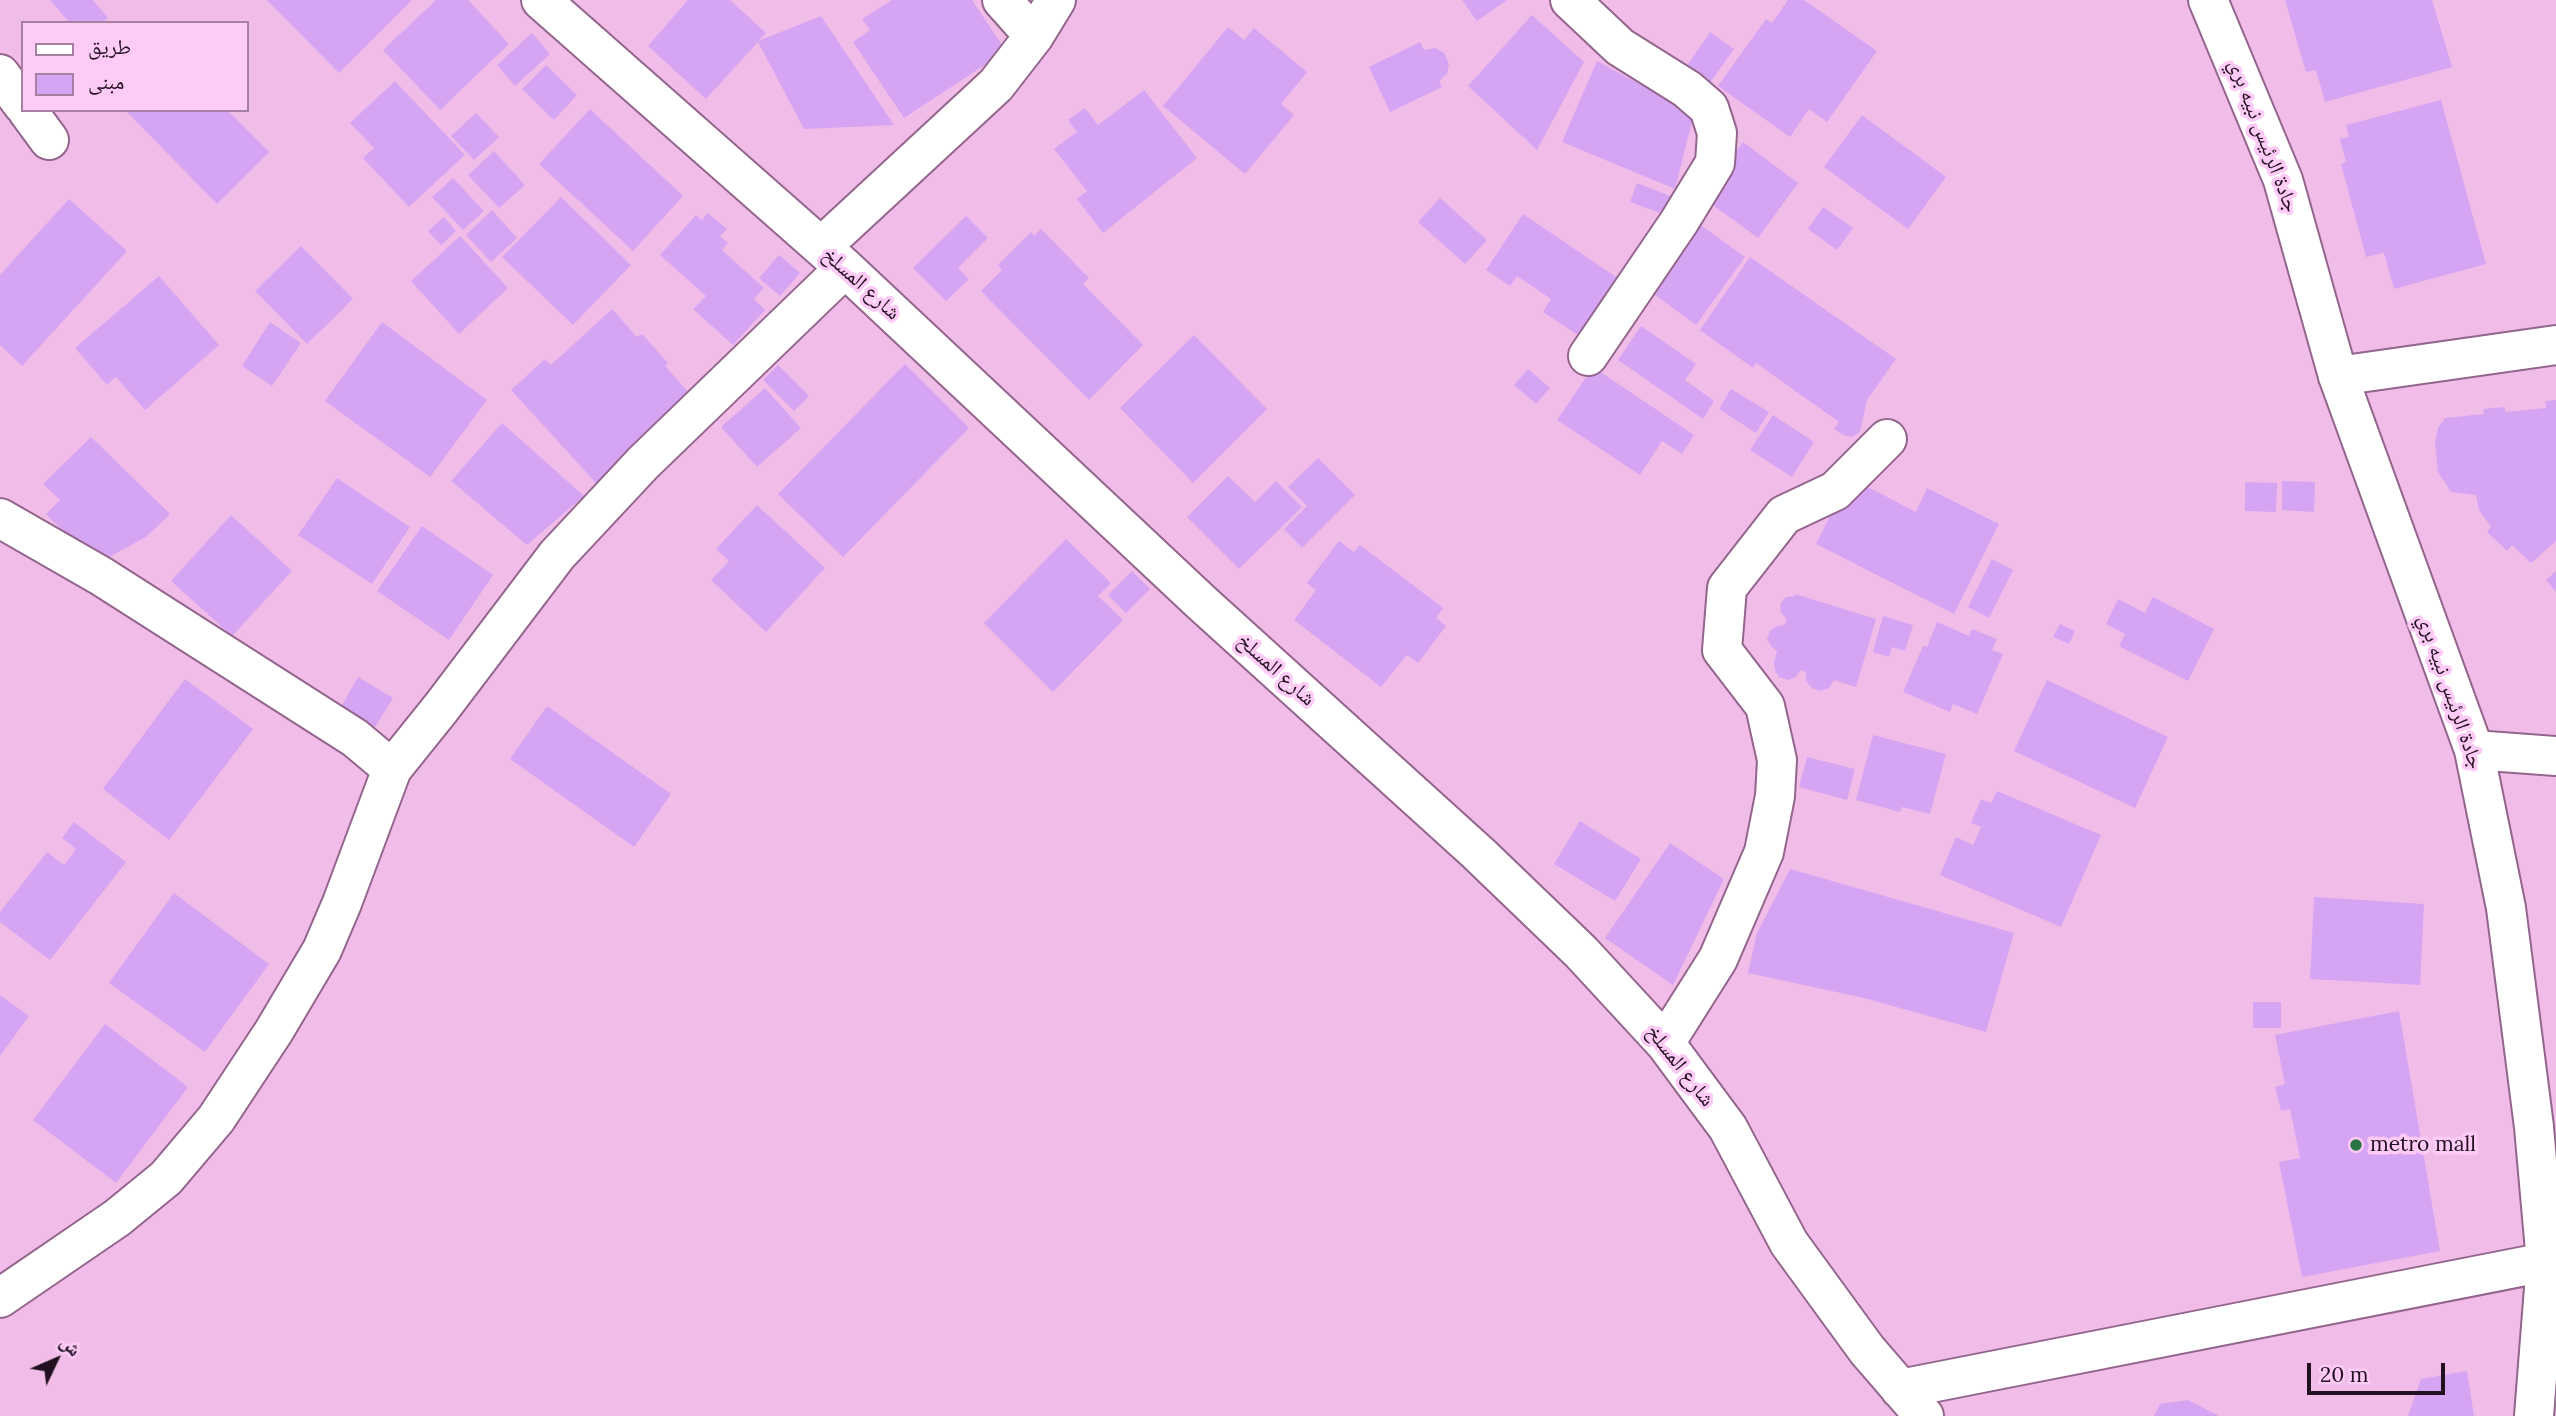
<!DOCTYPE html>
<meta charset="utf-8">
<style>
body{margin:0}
#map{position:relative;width:2556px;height:1416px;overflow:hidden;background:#f1bde8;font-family:Lora,"Noto Naskh Arabic",serif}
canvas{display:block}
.legend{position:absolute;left:21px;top:21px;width:228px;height:91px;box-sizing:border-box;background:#fecaf6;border:2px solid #a680a0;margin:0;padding:9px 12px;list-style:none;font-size:21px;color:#221020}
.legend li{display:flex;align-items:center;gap:14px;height:35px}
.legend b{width:35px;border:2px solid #a680a0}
.north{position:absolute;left:21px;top:1325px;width:70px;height:70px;-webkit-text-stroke:5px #fecaf6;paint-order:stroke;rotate:46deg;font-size:19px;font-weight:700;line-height:28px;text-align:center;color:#221020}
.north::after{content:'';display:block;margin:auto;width:24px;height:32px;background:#221020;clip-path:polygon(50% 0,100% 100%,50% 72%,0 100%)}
.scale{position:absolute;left:2307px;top:1363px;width:138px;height:32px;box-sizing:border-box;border:4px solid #221020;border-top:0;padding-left:9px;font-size:21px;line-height:24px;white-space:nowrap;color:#221020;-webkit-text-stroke:5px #fecaf6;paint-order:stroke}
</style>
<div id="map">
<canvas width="2556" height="1416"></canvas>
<ul class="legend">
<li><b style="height:9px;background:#fff"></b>طريق</li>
<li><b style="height:19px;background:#d5a4f3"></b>مبنى</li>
</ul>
<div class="north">ش</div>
<div class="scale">20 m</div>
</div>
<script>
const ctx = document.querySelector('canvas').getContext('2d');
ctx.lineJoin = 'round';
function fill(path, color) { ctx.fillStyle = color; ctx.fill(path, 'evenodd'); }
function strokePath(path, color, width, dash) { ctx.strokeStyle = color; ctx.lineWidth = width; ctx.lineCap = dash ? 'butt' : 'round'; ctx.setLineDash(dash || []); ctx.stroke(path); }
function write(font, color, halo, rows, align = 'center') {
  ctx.font = font + ' Lora,"Noto Naskh Arabic",serif'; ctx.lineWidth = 7; ctx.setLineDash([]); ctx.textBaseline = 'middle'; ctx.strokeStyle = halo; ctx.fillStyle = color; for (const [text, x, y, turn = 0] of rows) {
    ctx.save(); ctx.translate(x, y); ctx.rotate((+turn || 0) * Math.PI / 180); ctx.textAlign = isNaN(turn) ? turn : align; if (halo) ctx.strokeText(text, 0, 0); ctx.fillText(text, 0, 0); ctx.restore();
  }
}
fill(new Path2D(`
 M50,0h43l15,18 -6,5h-32z
 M267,0h145l-73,73z
 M436,0h32l41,44 -69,66 -57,-60z
 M688,0h42l36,33 -8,8 63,-25 73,109 -90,4 -46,-87 -52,57 -58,-53z
 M892,0h80l34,51 -102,67 -51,-76 17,-12 -8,-11z
 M1462,0h45l-30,21z
 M1788,0h16l73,51 -50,71 -18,-13 -19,28 -72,-51 48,-67 6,4z
 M2285,0h147l20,67 -127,35 -9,-32 -10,2z
 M1532,15l52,47 -47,88 -69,-64z
 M1228,27l16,13 10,-12 53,44 -26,32 13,11 -49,59 -82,-68z
 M1710,32l24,17 -27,38 -23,-17z
 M532,33l18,21 -35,32 -18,-21z
 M1420,42l4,8 11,-2 9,5 5,11 -2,10 -8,7 3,6 -52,25 -21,-45z
 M1597,61l97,53 -19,75 -113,-47z
 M546,65l31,30 -23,25 -32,-31z
 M395,81l70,74 -56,52 -46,-49 11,-10 -24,-25z
 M1144,90l53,68 -94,75 -26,-34 10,-8 -33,-42 23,-17 -9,-12 17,-12 13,17z
 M2441,100l45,164 -92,25 -10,-36 -18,4 -25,-93 5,-2 -6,-23 9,-2 -3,-12z
 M590,109l93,87 -50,55 -94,-87z
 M125,110h102l42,42 -52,52z
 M476,113l23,24 -25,23 -23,-24z
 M1862,115l84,62 -38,52 -84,-62z
 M1743,142l55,41 -40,55 -56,-41z
 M494,151l31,34 -26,23 -31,-33z
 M453,178l31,33 -21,19 -31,-33z
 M1637,183l41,16 -7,18 -41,-15z
 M561,197l70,68 -58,60 -71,-68z
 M1440,198l47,42 -22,24 -47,-42z
 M69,199l58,52 -105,115 -22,-21v-70z
 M1823,207l30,21 -16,22 -29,-21z
 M492,210l25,28 -26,24 -25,-27z
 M708,213l19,16 -7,7 8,7 -6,7 42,38 -10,11 11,11 -32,35 -40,-36 13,-13 -46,-41 36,-40 6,5z
 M1523,214l99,67 -38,58 -41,-27 8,-13 -34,-23 -7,10 -24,-16z
 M966,216l22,22 -30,30 11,11 -23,22 -33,-33z
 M444,217l12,14 -15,14 -13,-14z
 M1695,221l50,36 -49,68 -49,-36z
 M1041,229l48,49 -6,6 60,61 -54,55 -108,-109 21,-21 -4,-5 33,-33 3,4z
 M460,236l48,52 -49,46 -48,-53z
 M301,246l52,53 -46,45 -52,-53z
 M779,255l21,18 -20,23 -21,-18z
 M1750,257l146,102 -29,41 -7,32 -8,5 -9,-2 -9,-6 5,-7 -83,-59 -3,5 -53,-38z
 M159,276l60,69 -74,65 -29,-33 -9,8 -32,-37z
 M612,309l25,28 5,-3 26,29 -3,3 27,30 -96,87 -85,-93 34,-31 6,6z
 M270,322l31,21 -29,43 -30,-20z
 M382,322l105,78 -57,77 -105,-76z
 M1641,326l55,38 -11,16 29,21 -11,18 -85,-59z
 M1194,335l73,74 -74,74 -73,-75z
 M905,364l64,64 -126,129 -65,-63z
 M778,365l31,31 -15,15 -31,-31z
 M1593,367l101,68 -12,19 -20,-13 -22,34 -83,-55z
 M1528,369l22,19 -14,16 -22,-19z
 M765,388l36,40 -44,39 -36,-40z
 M1731,389l38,23 -13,21 -37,-24z
 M2556,400v141l-25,22 -19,-18 -5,6 -20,-19 4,-5 -12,-17 -3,-15 -25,-3 -13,-20 -3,-30 3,-14 7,-10 39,-4 -1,-5 22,-2v5l41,-4 -1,-7z
 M1773,415l41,27 -22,35 -42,-27z
 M502,423l82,73 -57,49 -76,-64z
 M91,437l79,77 -24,23 -50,27 -50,-50 14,-14 -17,-16z
 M1318,458l37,37 -53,53 -18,-19 23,-23 -19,-19z
 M1228,476l27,26 21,-21 26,26 -63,62 -52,-52z
 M337,478l73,49 -38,57 -74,-49z
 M2282,481l33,1 -1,30 -32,-2z
 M2245,482l32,1 -1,29 -31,-1z
 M1862,484l54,28 11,-24 72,36 -45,90 -138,-70 27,-54z
 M757,505l68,63 -59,64 -55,-52 18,-19 -13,-12z
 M231,515l61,56 -60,65 -61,-55z
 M422,526l71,49 -44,65 -72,-49z
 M1066,539l45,44 -13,13 25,24 -70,72 -69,-69z
 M1339,541l15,11 6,-7 83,63 -7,10 10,8 -28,37 -11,-8 -26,32 -87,-67 22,-30 -9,-7z
 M1992,559l21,11 -24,48 -21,-11z
 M1132,571l18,18 -24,24 -18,-18z
 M2556,571v21l-10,-12z
 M1795,594l81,25 -20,68 -22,-7 -5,8 -8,3 -9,-3 -6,-7v-9l-5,-2 -5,7 -8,3 -9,-3 -4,-7 -1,-8 3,-11 -6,-5 -4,-7 3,-8 7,-5 8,-1 2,-6 -6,-6 -1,-9 6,-7 9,-1z
 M2153,597l61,32 -26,52 -69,-35 6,-12 -19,-10 12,-25 27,14z
 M1883,616l30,9 -8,26 -13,-4 -3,10 -16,-5z
 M1937,622l32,14 3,-7 25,10 -5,11 11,4 -26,60 -24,-10 -3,8 -47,-20 20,-46 4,1z
 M2060,624l15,7 -6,13 -16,-7z
 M358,677l35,21 -18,29 -34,-20z
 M185,679l68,50 -84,111 -66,-51z
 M2047,680l121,57 -33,71 -121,-57z
 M547,706l124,88 -37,53 -124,-88z
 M1873,735l73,19 -16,60 -28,-7 -2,5 -44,-12z
 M1807,757l48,12 -8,31 -48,-13z
 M1997,791l104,44 -40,92 -121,-52 16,-38 17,8 8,-18 -10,-4 10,-24 10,4z
 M1580,821l61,38 -26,42 -61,-37z
 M74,822l52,40 -76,98 -50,-38v-10l47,-60 17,13 12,-16 -14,-11z
 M1670,843l54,36 -51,106 -68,-47z
 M1790,869l224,64 -28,99 -122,-34 -116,-25 9,-40z
 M174,893l95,71 -64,88 -96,-69z
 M2314,897l110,7 -4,81 -110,-6z
 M0,995l29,21 -29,40z
 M2253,1002h28v26h-28z
 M2399,1011l41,240 -138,26 -23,-115 21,-4 -10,-49 -9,2 -6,-24 10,-3 -10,-49z
 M105,1024l83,63 -72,96 -83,-63z
 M2467,1371l7,45h-66l13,-37z
 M2188,1400l31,16h-65l6,-12z`), '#d5a4f3');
const minor = new Path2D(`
 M541,0l304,268 357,335 276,250 103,99 84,91 63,85 61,115 78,107 57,66
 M1002,0l32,36
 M1570,0l50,47 67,42 22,19 8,25 -2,30 -36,59 -91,134
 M0,74l23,31
 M27,110l22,30
 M821,247l175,-162 38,-49 22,-36
 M2338,376l218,-31
 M0,518l101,58 254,162 37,31 49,-61 116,-153 86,-92 202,-195
 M2474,750l82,6
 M1665,1043l53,-84 46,-107 11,-56 2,-36 -12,-54 -43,-56 5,-62 57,-73 51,-24 52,-52
 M0,1298l117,-80 49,-40 50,-59 58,-88 48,-81 20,-47 50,-134
 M1900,1389l656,-129`);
const secondary = new Path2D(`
 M2208,0l75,180 55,196 136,374 32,158 28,219 12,135 -12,154`);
strokePath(minor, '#93658c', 42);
strokePath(secondary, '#93658c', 42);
strokePath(minor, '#fff', 38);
strokePath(secondary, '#fff', 38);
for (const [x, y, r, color] of [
 [2356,1145,7,"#297443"]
]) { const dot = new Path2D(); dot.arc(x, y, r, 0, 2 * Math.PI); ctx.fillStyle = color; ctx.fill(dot); strokePath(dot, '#fecaf6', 2.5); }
write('21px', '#221020', '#fecaf6', [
 ["جادة الرئيس نبيه بري",2263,136,69],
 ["شارع المسلخ",861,284,42],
 ["شارع المسلخ",1276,670,42],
 ["جادة الرئيس نبيه بري",2450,692,71],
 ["شارع المسلخ",1680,1066,52]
]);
write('21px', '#221020', '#fecaf6', [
 ["metro mall",2370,1145]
], 'left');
</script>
